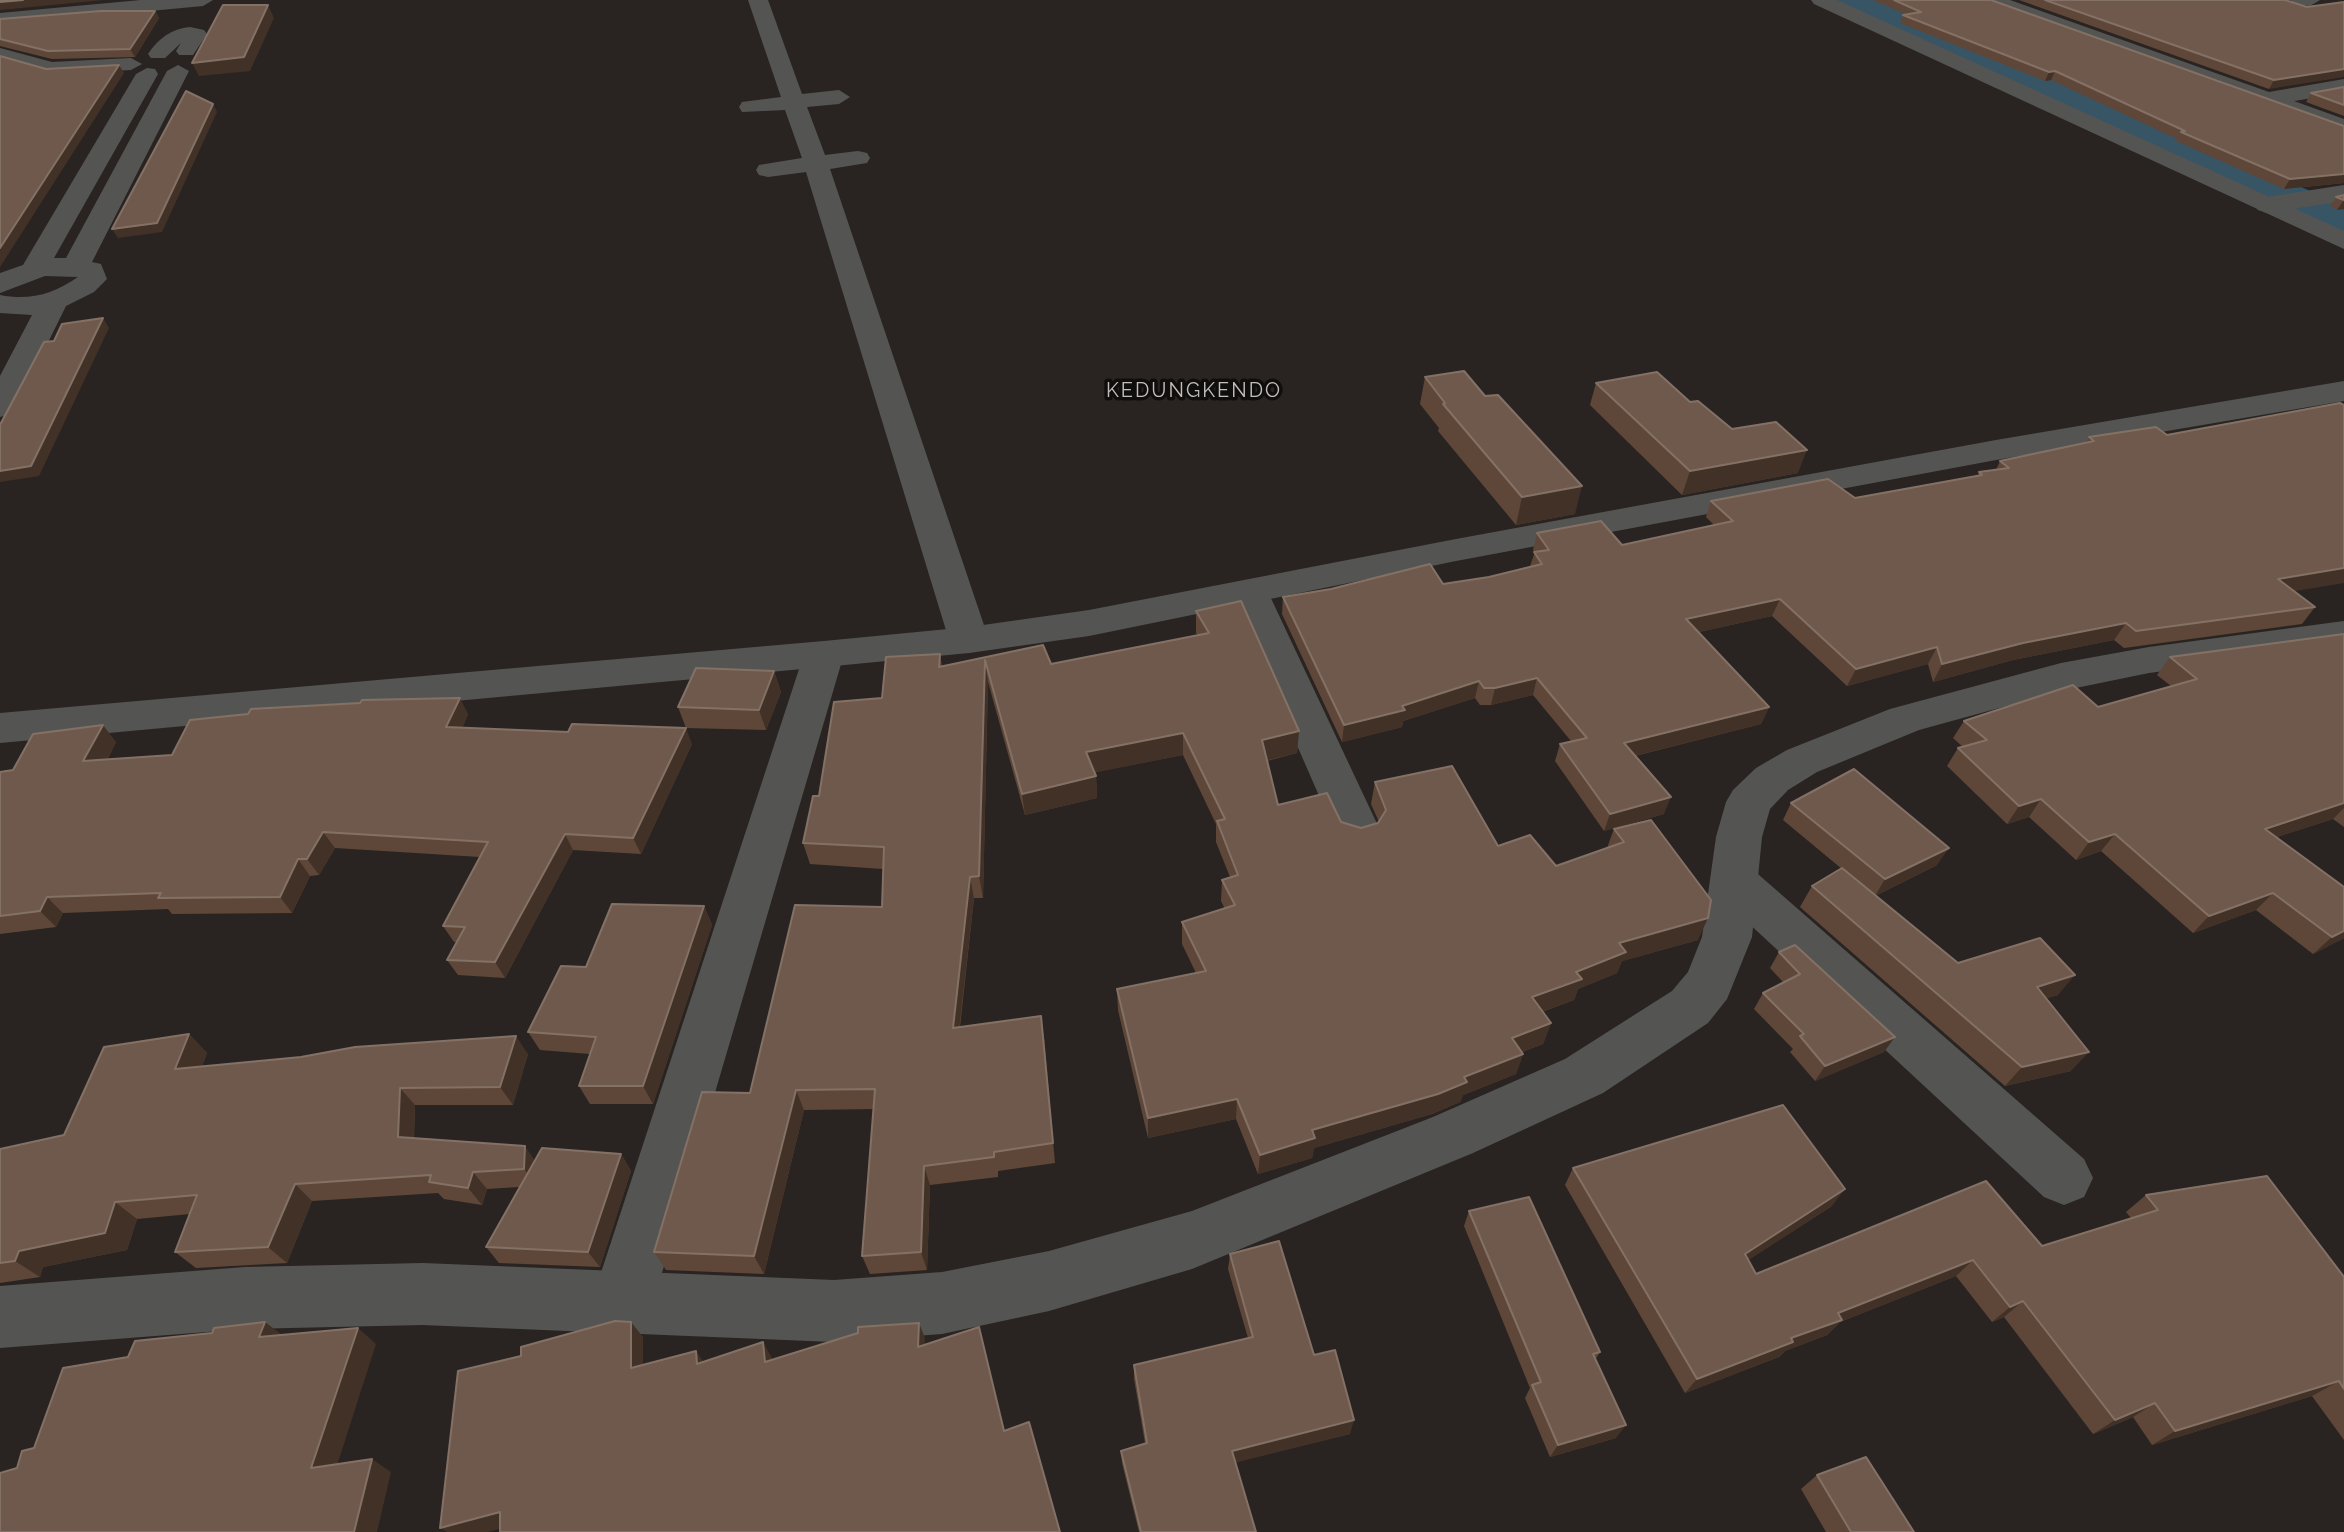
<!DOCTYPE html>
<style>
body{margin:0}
canvas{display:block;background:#292422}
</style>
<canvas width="2344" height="1532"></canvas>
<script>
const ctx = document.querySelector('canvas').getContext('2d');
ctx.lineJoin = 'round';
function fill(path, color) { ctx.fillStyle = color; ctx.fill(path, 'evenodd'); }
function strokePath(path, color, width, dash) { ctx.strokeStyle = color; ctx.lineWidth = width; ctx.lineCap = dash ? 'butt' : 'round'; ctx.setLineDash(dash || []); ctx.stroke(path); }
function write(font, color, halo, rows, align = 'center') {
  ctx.font = font + ' Raleway,sans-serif'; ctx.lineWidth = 7; ctx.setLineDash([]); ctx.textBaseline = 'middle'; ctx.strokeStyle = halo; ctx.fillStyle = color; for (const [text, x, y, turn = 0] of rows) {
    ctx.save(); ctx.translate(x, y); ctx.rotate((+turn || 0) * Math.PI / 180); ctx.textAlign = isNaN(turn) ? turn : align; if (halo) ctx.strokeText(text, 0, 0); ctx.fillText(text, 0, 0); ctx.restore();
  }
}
fill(new Path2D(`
 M1832,0h48l464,206v33l-17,-5 -490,-226z`), '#385566');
fill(new Path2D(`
 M141,0h72l-10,6 -203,19v-12z
 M748,0h20l34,94 37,-4 11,7 -11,7 -32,3 18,48 33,-4 9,2 3,5 -3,5 -37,6 159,471 -6,9 -14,4 -14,-4 -6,-9 -143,-468 -38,5 -9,-2 -3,-5 3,-5 43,-7 -17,-48 -43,2 -3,-5 3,-5 39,-5z
 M1982,0h28l259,92 75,-13v14l-50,8 50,18v15l-359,-130z
 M2290,0h30l-10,6 -17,-2z
 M190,27l14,3 3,4 -14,21h-14l-3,-4 5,-8 -16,15h-14l-3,-4c11,-16 23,-25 42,-27z
 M0,48l52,14 79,-4 11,6 -11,6 -80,4 -51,-14z
 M178,65l11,6 -97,191 9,2 6,15 -13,13 -28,14 -50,101 -5,7 -11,3v-41l32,-61 -32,-2v-18c29,6 54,-1 78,-18l-33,-1 -45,17v-20l23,-8 113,-191 11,-6 8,1 3,5 -104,184h12l101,-187z
 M2344,185v16l-77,12 -9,-3 -4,-5 4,-5 9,-3z
 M1249,580l14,4 5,8 112,238 -7,12 -16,5 -16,-5 -7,-12 -104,-238 5,-8z
 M824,641l14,4 6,9 -190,646 -9,22 -22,9 -22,-9 -9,-22 212,-646 6,-9z
 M1734,862l17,6 333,291 9,19 -9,19 -20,8 -20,-8 -327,-303 -7,-13 7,-13z`), '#545552');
fill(new Path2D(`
 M1811,0h26l507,231v18l-530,-245z
 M2344,381v20l-348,59 -540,101 -367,75 -120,17 -145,14 -824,76v-30l824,-72 145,-14 120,-17 367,-71 540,-99z
 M2344,621v26l-195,26 -88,18 -142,39 -102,42 -29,18 -18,19 -8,28 -10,100 -25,62 -19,24 -105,70 -130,60 -281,116 -143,42 -107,23 -108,8 -411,-17 -178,4 -245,19v-62l245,-19 178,-4 411,17 108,-8 107,-21 143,-40 241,-94 132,-58 107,-68 16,-19 14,-35 14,-100 10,-35 7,-12 23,-22 31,-18 103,-41 171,-46 88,-16z`), '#545552');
fill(new Path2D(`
 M1873,0h118l353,126v57l-60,6 -108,-48 1,-2 -126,-59 -6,1 -145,-58 3,-8 2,-1z
 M2019,0h266l22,7 37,-5 -75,87z
 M155,11l4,7 -24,39 -83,2 -52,-13v-27z
 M2344,87v29l-38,-14 5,-9z
 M2344,195v14l-7,1 -7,-4 6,-9z
 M1425,377l150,137 -59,11 -78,-94 1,-3 -19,-24z
 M1596,383l94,19 108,71 -116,22 -92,-90z
 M2089,437l226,170 -13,17 -178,24 -10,-8 -101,20 -80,22 -5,-18 -81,22 -75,-70 -73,16 70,75 -8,17 -126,32 29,58 -60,17 -49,-70 5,-17 11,-3 -38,-46 -42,10h-11l-5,-7 -72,23 -1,6 -60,15 -60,-128 1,-17 160,-13 46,-7 41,-11 5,-14 -2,-2 4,-17 85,12 92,-20 -8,-8 5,-16 144,-3 123,-22 1,-4 17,-2 4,-9 85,-18z
 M1196,611l103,120 -2,22 -30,8 11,44 83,23 18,-6 -8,-18 4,-22 123,64 58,20 51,-18 7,-19 84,111 -76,21 -5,12 -39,16 -4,11 -32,12 9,11 -8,21 -21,8 1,2 -7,20 -53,21 -3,7 -28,12 -118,34 -2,10 -54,16 -22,-55 -88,19 -30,-128 -1,-21 79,-16 -14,-29v-22l43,-13 -4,-8 1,-21 8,-3 -14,-35v-18l-33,-69 -88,17 1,4 1,22 -72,17 -37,-133 -5,216h-9l-14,129 84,10 11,126 -57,8v6l-68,8 -3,85 -57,4 -8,-18 12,-147 -70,1 -40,164 -98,-4 -12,-18 96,-159 132,-186 1,-38 -73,-5 -7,-21 16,-47 63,-98 58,-44 2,13 101,-22 8,19 147,-28 -2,-3z
 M2344,634v193l-11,-8 -56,18 67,50v51l-31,16 -57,-44 -63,23 -92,-82 -25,9 -47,-43 -22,7 -60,-58 11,-18 5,-1 -10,-9 11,-17 134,-14 73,-21 -14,-11 13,-18z
 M774,671l7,21 -15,38 -80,-2 -8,-21z
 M468,714l-6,14 230,16 -51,110 -68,-4 -68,128 -47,-3 -11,-15 10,-18h-3l-11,-16 37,-69 -145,-9 -16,27 -9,1 -18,37 -120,1 -4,-5 -105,4 -7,14 -56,7v-162l13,-2 103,-28 -9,18 65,-5z
 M1791,803l146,62 -62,31 83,67 100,32 -12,3 25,73 -66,15 -205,-179 12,-21 30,-17 -59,-49z
 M704,906l8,19 -59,179h-63l-11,-18 11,-32 -50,-4 -12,-18z
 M1779,952l105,100 -69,29 -25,-29 3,-3 -39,-40 9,-16 20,-11 -13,-14z
 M189,1034l18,19 -5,13 326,-12 -15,51h-98l-1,33 121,22 86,-6 10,17 -31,96 -101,-4 -13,-16 33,-60 -32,2 -5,16 -38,-6 -6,-6 -126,8 -25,62 -91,5 -21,-16 15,-38 -53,5 -10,31 -84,17 -3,10 -40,6v-134l64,-14z
 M1573,1168l259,38 -84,54 8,14 286,-28 89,-28 -5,-6 20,-17 198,82v163l-32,-44 -160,49 -19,-28 -40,17 -89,-117 -12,5 -36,-46 -116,46 -13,13 -42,16 -6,6 -94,36 -120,-208z
 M1469,1211l131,141 -5,8 21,78 -66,19 -25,-59 5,-10 -66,-162z
 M1230,1254l84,101 36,79 -115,28 21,70h-117l-17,-69 -1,-12 24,-8 -11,-64v-14l114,-27 -20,-69z
 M1817,1475l97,57h-88l-25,-43z`), '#5e4738');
fill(new Path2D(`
 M23,0h81l-104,10v-8z
 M268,5l6,13 -24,53 -51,5 -7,-13z
 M155,11l4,7 -24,39 -5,-8z
 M119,65l5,8 -124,194v-19z
 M2344,69v8l-75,12 5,-9z
 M2055,71l-4,9 -6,1 4,-9z
 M213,104l4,8 -55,120 -44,6 -6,-9z
 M2344,174v9l-60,6 6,-10z
 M2344,200v9l-7,1z
 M103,318l6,10 -70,148 -39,6v-11z
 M1807,450l-9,23 -116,22 8,-24z
 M1582,486l-7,28 -59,11 6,-28z
 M2344,568v15l-79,13 13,-17z
 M1780,599l-8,17 -92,20 6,-17z
 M2126,623l-12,17 -101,20 -80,22 9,-18 81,-21z
 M1937,647l-9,17 -81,22 9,-17z
 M985,660l3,22 -5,216 -4,-22z
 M774,671l7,21 -15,38 -7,-20z
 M1537,678l-4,17 -42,10 4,-17z
 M1479,681l-4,17 -72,23 -1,6 -60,15 2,-17z
 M460,698l8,16 -12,30 -10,-17z
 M1769,707l-8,17 -143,36 6,-17z
 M103,725l13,17 -19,36 -14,-17z
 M686,728l6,16 -51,110 -8,-16z
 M1299,731l-2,22 -37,9 2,-22z
 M1183,733v22l-95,19 -2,-22z
 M1096,776l1,22 -72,17 -3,-21z
 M1671,797l-7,17 -60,17 6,-17z
 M2041,799l-12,18 -22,7 12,-18z
 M2344,803v5l-11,11 -84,27 16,-17z
 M323,832l12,16 -16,27 -12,-16z
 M565,834l8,16 -68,128 -10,-16z
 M2115,834l-14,17 -25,9 13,-18z
 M1949,848l-12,17 -62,31 10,-17z
 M298,859l12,17 -18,37 -12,-16z
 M970,877l4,21 -17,150 -4,-20z
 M2273,893l-17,17 -63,23 16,-17z
 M47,897l16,16 -7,14 -16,-16z
 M704,906l8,19 -59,179 -10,-18z
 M1708,918l-10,22 -76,21 -5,12 -39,16 -4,11 -49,18 7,-21 44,-25 43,-29z
 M2344,931v7l-31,16 19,-17z
 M2075,975l-17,20 -38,12 17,-20z
 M1041,1016l3,21 11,126 -2,-20z
 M1551,1023l-8,21 -38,14 7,-20z
 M189,1034l18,19 -13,34 -19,-18z
 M516,1036l12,18 -15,51 -13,-18z
 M1895,1037l-11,15 -69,29 10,-15z
 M2089,1052l-18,19 -66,15 17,-19z
 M1523,1054l-7,20 -53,21 -3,7 -28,12 -118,34 -2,10 -54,16 2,-19 52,-25 152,-53z
 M400,1088l15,17 -2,49 -15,-17z
 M796,1090l8,20 -40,164 -10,-18z
 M1237,1099l-1,20 -88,19v-20z
 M525,1146l12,18v22l-13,-17z
 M621,1154l10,17 -31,96 -12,-15z
 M924,1166l6,19 -3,85 -6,-18z
 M473,1172l14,17 -5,16 -14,-17z
 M295,1184l17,17 -25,62 -19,-16z
 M1845,1189l-13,17 -99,64 12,-16z
 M115,1202l22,17 -10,31 -84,17 -3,10 -25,-16 4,-10z
 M1973,1260l-17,16 -116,46 -13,13 -42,16 -6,6 -94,36 12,-14 94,-41 47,-25z
 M2023,1301l-19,16 -12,5 18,-15z
 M265,1322l20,15h-26z
 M631,1322l12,15v46l-12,-15z
 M919,1323l6,15 -1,25 -6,-16z
 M358,1328l18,16 -44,137 -21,-13z
 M763,1342l9,16 2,19 -9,-15z
 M696,1351l11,16 -10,-3z
 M2339,1381l-27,15 -160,49 23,-14z
 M2155,1403l-22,14 -40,17 22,-14z
 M1354,1420l-4,14 -120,30 2,-13z
 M1626,1425l-10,13 -66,19 8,-12z
 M372,1459l19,13 -14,60h-23z
 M500,1512l16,12 -28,8h-41l-7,-4z`), '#423127');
const building = new Path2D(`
 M0,0h23l-23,2z
 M1894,0h97l353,126v48l-54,5 -109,-47 4,-1 -130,-60 -6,1 -146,-57 18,-3z
 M2045,0h240l22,7 37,-5v67l-70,11z
 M223,5h45l-24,52 -52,6z
 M101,11h54l-25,38 -82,2 -48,-12v-20z
 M0,56l46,13 73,-4 -119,183z
 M2344,87v18l-33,-12z
 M186,91l27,13 -56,119 -45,6z
 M2344,195v5l-8,-3z
 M103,318l-72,148 -31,5v-46l44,-83 10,-1 8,-17z
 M1464,371l21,25 13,-1 84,91 -60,11 -79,-93 2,-1 -20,-26z
 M1657,372l33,30 8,-1 34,28 44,-7 31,28 -117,21 -94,-88z
 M2340,403l4,2v163l-66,11 37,28 -179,24 -10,-8 -103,20 -81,21 -5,-17 -81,22 -76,-70 -94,20 83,88 -145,36 47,54 -61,17 -50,-70 27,-6 -50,-60 -42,10h-11l-5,-7 -77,25 3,4 -61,15 -61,-128 48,-8 99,-25 13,20 46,-7 53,-13 -8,-12 15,-2 -12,-17 64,-12 21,24 111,-24 -22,-20 117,-22 27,19 127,-23 -3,-3 30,-4 -9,-7 94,-20 -5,-4 67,-10 11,8z
 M1241,601l58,130 -37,9 16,65 49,-12 14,29 20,6 17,-5 8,-13 -11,-28 77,-16 46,80 32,-11 26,31 68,-24 -10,-13 37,-9 60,80 -3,18 -89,25 7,9 -50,20 6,7 -50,18 19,26 -39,15 11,16 -59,23 3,5 -29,12 -126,36 3,8 -55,17 -23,-56 -89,19 -31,-129 89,-18 -24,-49 53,-17 -13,-25 16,-5 -21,-54 8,-2 -42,-86 -97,19 10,24 -74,18 -37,-134 -6,216 -9,1 -17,151 88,-12 12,127 -59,9v5l-70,9 -3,86 -59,4 13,-167 -79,1 -42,166 -100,-4 48,-160 48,1 45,-188 87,2 2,-60 -81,-4 10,-47h6l15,-94 48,-4 4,-41 54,-3 -1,13 104,-22 8,19 158,-31 -13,-22z
 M2344,634v169l-79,26 79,58v44l-12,6 -59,-44 -64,23 -94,-82 -26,8 -48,-43 -22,7 -61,-58 29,-8 -23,-19 109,-36 25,22 99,-28 -27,-22z
 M696,668l78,3 -15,39 -81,-3z
 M460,698l-14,29 122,5 4,-8 114,4 -53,110 -68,-4 -70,128 -48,-2 18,-33 -22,-1 45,-84 -165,-10 -16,27h-9l-18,38 -122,1 3,-5 -114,4 -7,14 -40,5v-144l13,-2 20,-36 70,-9 -20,36 89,-6 18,-35 58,-6 3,-5 109,-6 2,-3z
 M1854,769l95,79 -64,31 -94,-76z
 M1842,868l116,95 82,-25 35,37 -38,12 52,65 -67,15 -210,-181z
 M612,904l92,2 -61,180h-64l17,-49 -68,-5 33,-66 25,1z
 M1795,945l100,92 -70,29 -25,-30 4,-2 -41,-41 37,-19 -21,-22z
 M189,1034l-14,35 126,-12 54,-10 161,-11 -16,51 -100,1 -2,49 127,9 -1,23 -51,3 -5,16 -39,-6 2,-7 -136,9 -27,63 -93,5 22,-57 -82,7 -10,31 -86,18 -4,10 -15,2v-114l64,-14 40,-88z
 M1783,1105l62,84 -100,65 11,20 230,-93 56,65 116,-36 -12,-15 121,-19 77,101v112l-5,-8 -164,50 -20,-28 -40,17 -92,-119 -13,6 -37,-47 -135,53 4,7 -51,18 2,4 -96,37 -124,-211z
 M542,1148l79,6 -33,98 -102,-5z
 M1529,1197l71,155 -7,2 33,71 -68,20 -26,-60 9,-3 -72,-171z
 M1279,1241l35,114 21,-5 19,70 -122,31 24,81h-115l-20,-81 26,-8 -13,-78 119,-28 -23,-83z
 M615,1321l16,1v46l65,-17 1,13 66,-22 2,20 93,-29v-6l61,-4 -1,24 61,-20 25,104 25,-9 31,110h-560v-20l-60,16 18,-157 63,-15v-9z
 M265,1322l-6,15 99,-9 -47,140 61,-9 -18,73h-354v-59l17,-5 5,-17 12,-3 29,-80 65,-11 7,-16 77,-8 2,-5z
 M1866,1457l48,75h-63l-34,-57z`);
fill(building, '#6f594c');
strokePath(building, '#847165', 2);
ctx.letterSpacing = '2px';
write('20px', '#c4beba', '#100e0d', [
 ["KEDUNGKENDO",1194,391]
]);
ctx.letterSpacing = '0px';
</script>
